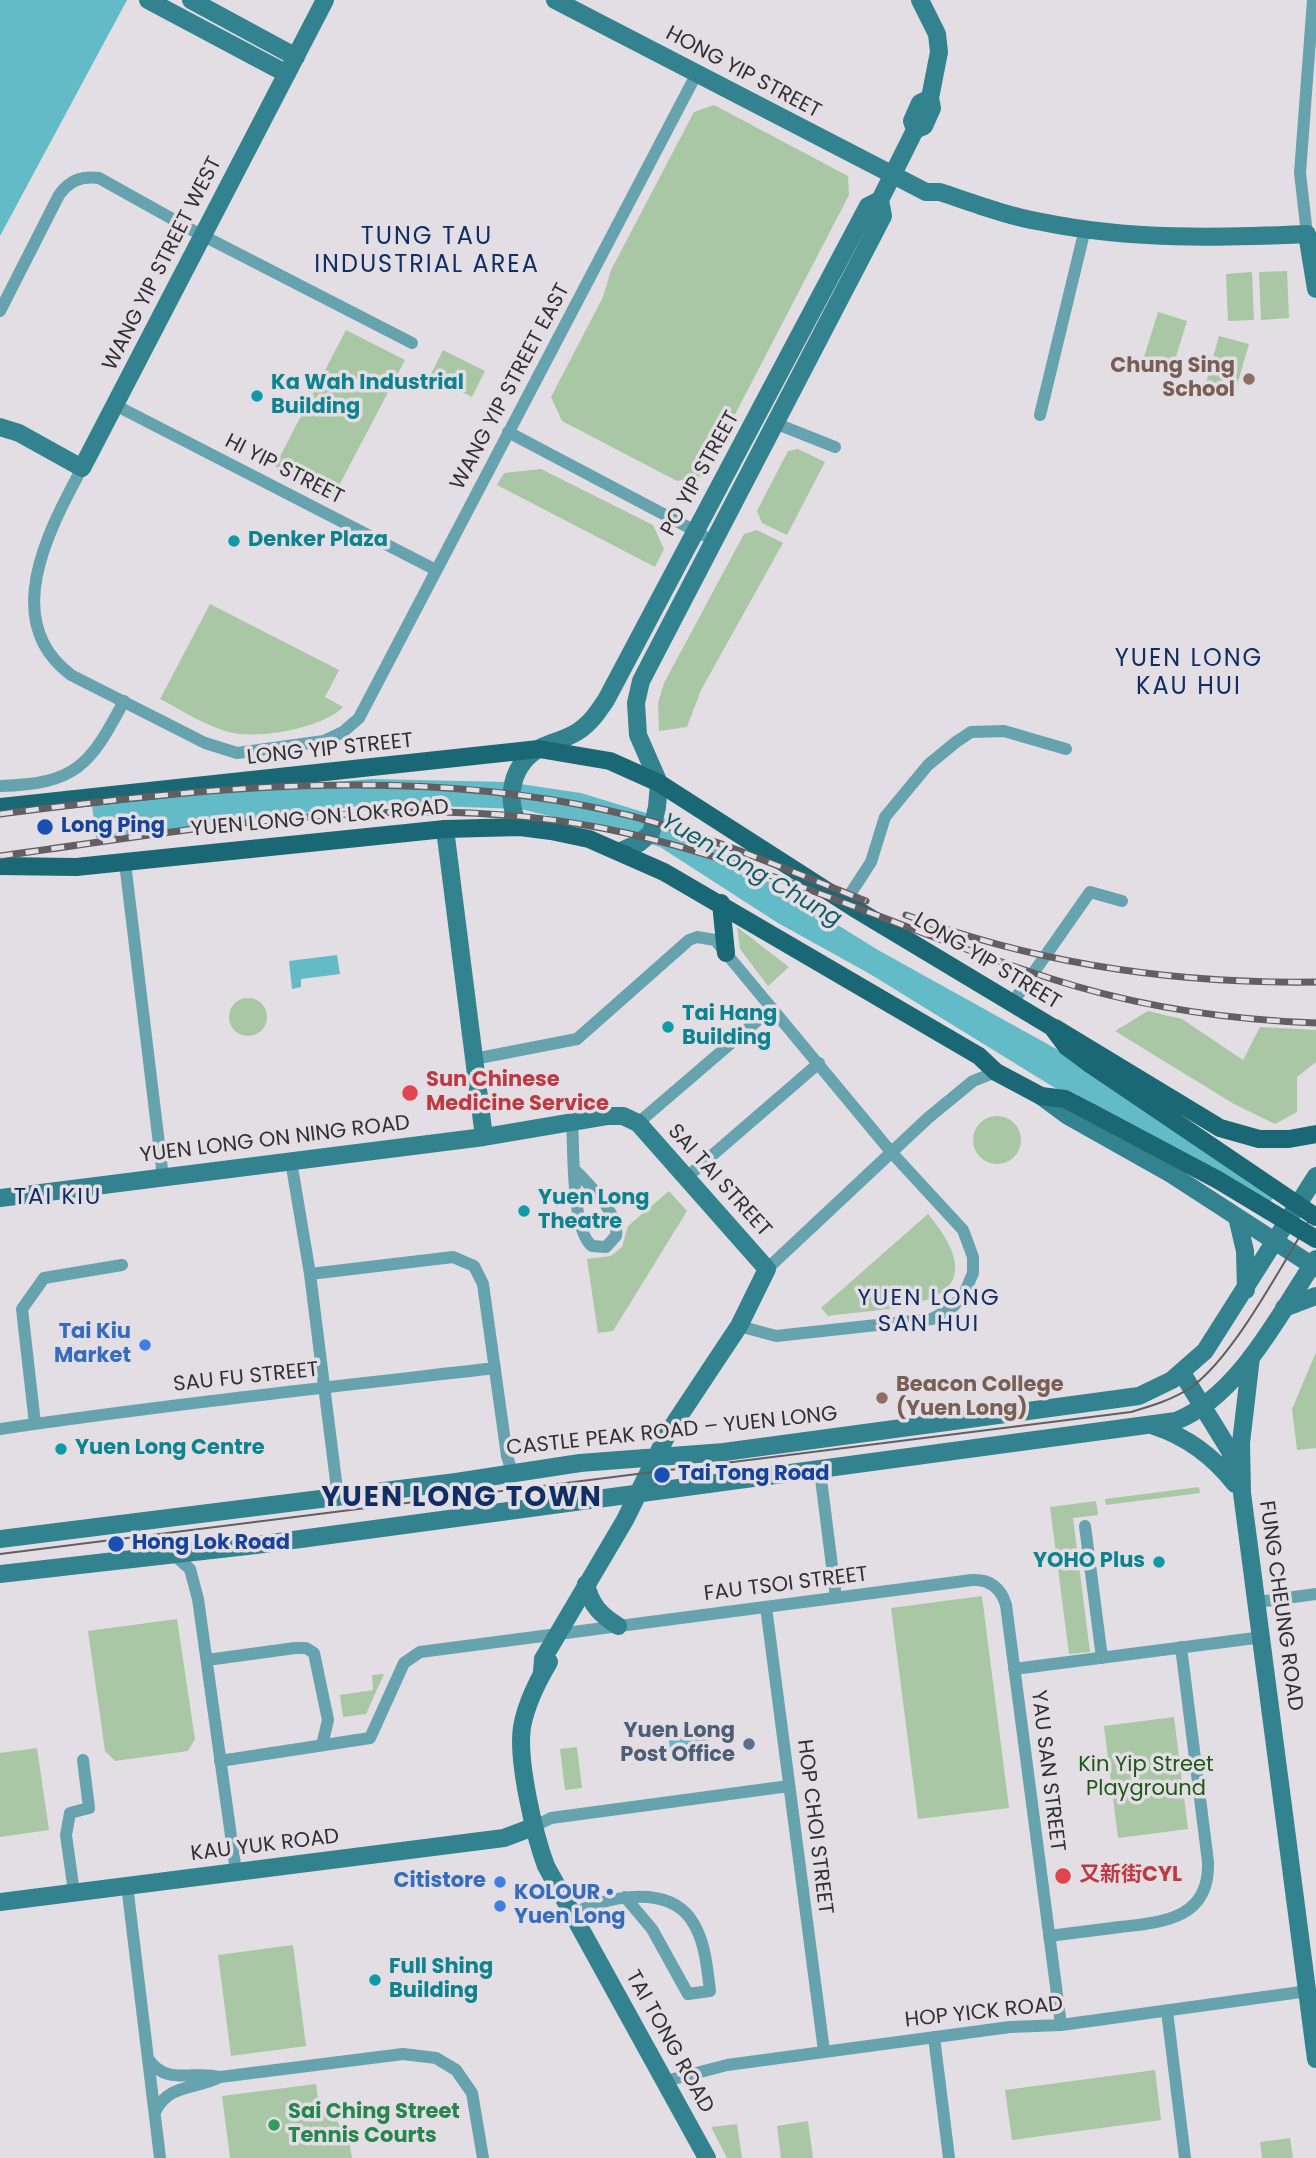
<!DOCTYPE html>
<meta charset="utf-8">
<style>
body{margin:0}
canvas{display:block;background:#e2dee3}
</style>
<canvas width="1316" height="2158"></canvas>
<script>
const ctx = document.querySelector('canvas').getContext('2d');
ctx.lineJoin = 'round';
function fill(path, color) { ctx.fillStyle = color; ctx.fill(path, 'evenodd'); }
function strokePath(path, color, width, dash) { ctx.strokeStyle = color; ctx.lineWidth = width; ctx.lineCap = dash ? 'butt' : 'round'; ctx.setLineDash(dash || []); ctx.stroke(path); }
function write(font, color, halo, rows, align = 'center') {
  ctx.font = font + ' Poppins,"Noto Sans TC",sans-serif'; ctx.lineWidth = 7; ctx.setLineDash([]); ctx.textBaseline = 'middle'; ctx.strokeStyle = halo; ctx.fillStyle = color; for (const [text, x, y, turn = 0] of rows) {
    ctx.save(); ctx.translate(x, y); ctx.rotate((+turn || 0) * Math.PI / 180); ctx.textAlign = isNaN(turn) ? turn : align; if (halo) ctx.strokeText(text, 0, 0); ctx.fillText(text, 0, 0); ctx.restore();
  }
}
fill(new Path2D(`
 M714,105l134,71 1,19 -146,281 -26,5 -115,-60 -11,-24 52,-100 8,-27 83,-158z
 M1287,271l2,47 -28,2 -2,-48z
 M1252,272l2,48 -26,1 -2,-47z
 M1158,312l29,9 -17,55 -29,-9z
 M346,330l59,30 -72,137 -58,-31z
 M1219,336l30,8 -16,55 -29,-9z
 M443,350l42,21 -13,26 -42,-21z
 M798,449l27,13 -38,73 -25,-12 -5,-12 31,-60z
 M541,469l112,56 11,24 -9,18 -158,-82 7,-12z
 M757,530l26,13 -82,147 -14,37 -28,4 -1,-28 6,-20 80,-149z
 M210,604l129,66 -14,27 18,10c-20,21 -86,33 -114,25 -24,-6 -47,-22 -69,-33z
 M737,927l52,40 -21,19 -28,-37z
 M229 1017a19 19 0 1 1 38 0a19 19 0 1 1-38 0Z
 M1148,1011l34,8 61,41 17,-33 56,3v32l-19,15v35l-22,12 -41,-20 -119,-73z
 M973 1140a24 24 0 1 1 48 0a24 24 0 1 1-48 0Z
 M669,1191l18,20 -74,120 -15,2 -11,-74 24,-3 11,-9 6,-21z
 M928,1214c80,96 -35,93 -100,102l-7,-8z
 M1316,1352v96l-19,2 -5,-41z
 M1199,1487l1,6 -94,12 -1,-6z
 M1096,1501l2,14 -25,3 17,134 -21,2 -19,-147z
 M982,1596l27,212 -91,11 -27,-211z
 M177,1619l18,120 -7,12 -73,10 -10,-10 -17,-120z
 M384,1674l-18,40 -23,3 -3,-22 33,-5 -1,-15z
 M1174,1717l14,112 -70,9 -14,-112z
 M577,1747l5,41 -17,2 -5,-41z
 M37,1748l12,82 -49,7v-84z
 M293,1945l13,101 -75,10 -13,-101z
 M1155,2070l6,50 -149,20 -7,-50z
 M316,2084l3,22h9l21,35 3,17h-122l-8,-62z
 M808,2121l5,37h-32l-4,-32z
 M737,2124l5,34h-15l-16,-31z
 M1290,2138l3,20h-31l-2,-16z`), '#a9c7a5');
fill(new Path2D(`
 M0,0h127l-127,236z
 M372,779l135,3 74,11 88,27 209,130 209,116 192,124 -18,25 -391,-241 -92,-51 -118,-76 -50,-16 -89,-22 -145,-5 -280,34 -4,-33 65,-9z
 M337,955l3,19 -39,5v8l-9,2 -3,-28z
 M707,1727l2,18 -39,5 -2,-18z`), '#64bbc8');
strokePath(new Path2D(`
 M1307,234l-7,-61 13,-173
 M0,311l59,-116c11,-15 22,-19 40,-17l95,53 218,112
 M115,405l321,165
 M1040,415l45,-186
 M777,424l58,23
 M508,432l195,103
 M82,468c-35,65 -82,154 -11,207l134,68 32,10 87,-12 19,-9 16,-14 338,-645
 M0,786c77,-2 90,-21 124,-85
 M125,863l38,314
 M845,902l26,-40 14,-45 43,-52 28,-23 15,-10 33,-1 62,18
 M1013,1002l77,-110 32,9
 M474,1059l103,-20 112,-99 8,-3 18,3 177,213 71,77 10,27v16l-8,19 -12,15 -21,12 -156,17 -37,-10
 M572,1122c2,26 -1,108 20,124l14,1 10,-11c4,-22 -27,-51 -41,-66
 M638,1123l134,-115
 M291,1161l19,113 28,223
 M687,1177l132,-114
 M767,1269l161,-151 45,-37 23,-9
 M310,1274l143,-17 21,9 9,18 24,172 5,16
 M35,1424l-13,-115 22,-31 78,-13
 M0,1429c165,-24 330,-42 495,-61
 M820,1471l16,127
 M1085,1526l17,132
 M174,1555l16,14 8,30 38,273
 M1258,1602l58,-8
 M766,1607l58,444
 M207,1660l88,-12h11l8,5 14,67 -6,25
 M1014,1669l249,-32
 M220,1761l150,-23 34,-75 16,-11 552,-72c18,-1 29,8 34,25l55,420
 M533,1827l18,-9 238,-32
 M127,1885l33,273
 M74,1892l-8,-57 4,-22 19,-5 -6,-48
 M573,1914c30,-17 92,-30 117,4 15,20 17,49 20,73l-22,3 -36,-65 -27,-32
 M1049,1936c24,-3 47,-6 71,-9 43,-5 90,-8 88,-65l-27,-215
 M1167,2011l18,147
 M934,2037l15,121
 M149,2060c18,26 45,10 71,17
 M666,2081l61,-16 283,-38 51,-2 247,-34
 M155,2112c14,-29 40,-22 65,-35l183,-23 33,4 20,12 16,23 11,65`), '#66a3af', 12);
strokePath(new Path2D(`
 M148,0l139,74
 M191,0l105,57
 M555,0l371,192h14c33,11 67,24 102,30 87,18 177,16 265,12l9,55
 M915,130l-3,-9 8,-18 10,-5
 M0,427l19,6 63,35 243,-468
 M520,827c-16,-28 -9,-64 22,-80 11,-5 24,-8 35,-15 13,-8 21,-20 29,-32l262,-494 12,-6
 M445,829l39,308
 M621,851l18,-8 12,-10 6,-26 2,-24 -21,-48 -2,-32 5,-22 242,-465 -3,-16 35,-70 9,-4 8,-18 -2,-10 9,-46 -2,-18 -17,-34
 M1041,1096l27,20 103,58 145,94
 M0,1198l484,-61 124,-21h15l15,7 129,146 -28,57 -71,107 -43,87 -82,139 -1,13
 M1237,1217l8,34 1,39
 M1284,1308l32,-12
 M1251,1357l-10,86 1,50 74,566
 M1182,1373l48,78 6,22
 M1154,1426c34,11 59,30 81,58
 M0,1539l456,-57 124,-19 144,-11 415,-56 33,-16 33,-29 111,-175
 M0,1574l256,-29 920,-124c63,-25 104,-108 140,-162
 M586,1584c5,22 15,31 32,42
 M549,1662c-12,20 -23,43 -27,65 -5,33 12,107 24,139l161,292
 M0,1902l504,-64 29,-11`), '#328290', 18);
strokePath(new Path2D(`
 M0,807l539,-58 71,12 49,22 195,125 198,119 15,20 23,17
 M0,866l76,1 369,-38 75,-2 31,4 38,8 75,33 315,184 17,16 45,24 24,3 27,14
 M721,903l5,50
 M1055,1028l165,100 39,11h30l27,-5`), '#1a6875', 18);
strokePath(new Path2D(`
 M0,1554l1131,-142c20,-6 41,-12 59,-24 45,-31 96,-131 126,-179`), '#615f61', 2);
const rail = new Path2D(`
 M0,814c203,-26 405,-48 606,-4 91,20 174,57 260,91
 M0,856c207,-28 419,-70 626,-23 155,35 298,108 449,153 79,23 160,34 241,37
 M906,915c131,49 270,69 410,67`);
strokePath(rail, '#615f61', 7);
strokePath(rail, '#e2dee3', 4.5, [13]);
strokePath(new Path2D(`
 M1090,1064l226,153
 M1092,1113l126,67 98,59`), '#1a6875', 18);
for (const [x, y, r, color] of [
 [1249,379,7,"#8d6e63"],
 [257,396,7,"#0f9aa8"],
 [234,541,7,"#0f9aa8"],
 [45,827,9,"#1a4fb4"],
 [668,1027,7,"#0f9aa8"],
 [410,1093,9,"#e0444e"],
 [524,1211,7,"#0f9aa8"],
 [145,1345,7,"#3f7fe0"],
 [882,1398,7,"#8d6e63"],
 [61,1449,7,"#0f9aa8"],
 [662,1475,9,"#1a4fb4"],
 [116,1544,9,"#1a4fb4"],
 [1159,1562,7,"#0f9aa8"],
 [749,1744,7,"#5c6f8a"],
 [1063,1876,9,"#e0444e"],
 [500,1882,7,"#3f7fe0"],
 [500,1906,7,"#3f7fe0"],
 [375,1980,7,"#0f9aa8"],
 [274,2125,7,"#2e9e5b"]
]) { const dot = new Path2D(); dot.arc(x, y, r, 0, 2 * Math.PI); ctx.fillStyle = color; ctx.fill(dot); strokePath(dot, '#e2dee3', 2.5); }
write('21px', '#323132', '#e2dee3', [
 ["HONG YIP STREET",743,73,28],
 ["WANG YIP STREET WEST",163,264,-63],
 ["WANG YIP STREET EAST",511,387,-62],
 ["HI YIP STREET",284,470,27],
 ["PO YIP STREET",701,474,-61],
 ["LONG YIP STREET",330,750,-6],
 ["YUEN LONG ON LOK ROAD",320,819,-5],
 ["LONG YIP STREET",987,962,31],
 ["YUEN LONG ON NING ROAD",275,1140,-7],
 ["SAI TAI STREET",719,1181,48],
 ["SAU FU STREET",246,1378,-6],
 ["CASTLE PEAK ROAD – YUEN LONG",672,1432,-6],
 ["FAU TSOI STREET",786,1585,-7],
 ["FUNG CHEUNG ROAD",1280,1606,82],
 ["YAU SAN STREET",1047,1771,83],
 ["HOP CHOI STREET",814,1827,83],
 ["KAU YUK ROAD",265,1846,-7],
 ["HOP YICK ROAD",984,2013,-6],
 ["TAI TONG ROAD",669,2042,61]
]);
write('bold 21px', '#785e54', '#e2dee3', [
 ["Chung Sing",1235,367],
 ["School",1235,391],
 ["Beacon College",896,1386,"left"],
 ["(Yuen Long)",896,1410,"left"]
], 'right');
write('bold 21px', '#0d838f', '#e2dee3', [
 ["Ka Wah Industrial",271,384],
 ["Building",271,408],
 ["Denker Plaza",248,541],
 ["Tai Hang",682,1015],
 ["Building",682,1039],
 ["Yuen Long",538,1199],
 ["Theatre",538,1223],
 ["Yuen Long Centre",75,1449],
 ["YOHO Plus",1145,1562,"right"],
 ["Full Shing",389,1968],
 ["Building",389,1992]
], 'left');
write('bold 21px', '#164399', '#e2dee3', [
 ["Long Ping",61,827],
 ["Tai Tong Road",678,1475],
 ["Hong Lok Road",132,1544]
], 'left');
write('bold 21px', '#be3a42', '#e2dee3', [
 ["Sun Chinese",426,1081],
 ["Medicine Service",426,1105],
 ["又新街CYL",1079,1876]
], 'left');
write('bold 21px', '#366cbe', '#e2dee3', [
 ["Tai Kiu",131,1333],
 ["Market",131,1357],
 ["Citistore",486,1882],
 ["KOLOUR •",514,1894,"left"],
 ["Yuen Long",514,1918,"left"]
], 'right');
write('bold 21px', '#4e5e75', '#e2dee3', [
 ["Yuen Long",735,1732],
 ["Post Office",735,1756]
], 'right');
write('21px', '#1c5816', '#e2dee3', [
 ["Kin Yip Street",1146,1766],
 ["Playground",1146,1790]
]);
write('bold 21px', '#27864d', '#e2dee3', [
 ["Sai Ching Street",288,2113],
 ["Tennis Courts",288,2137]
], 'left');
write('italic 23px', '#125c66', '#e2dee3', [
 ["Yuen Long Chung",751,871,30]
]);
ctx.letterSpacing = '2px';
write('23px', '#102e63', '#e2dee3', [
 ["TAI KIU",58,1198],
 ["YUEN LONG",929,1299],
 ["SAN HUI",929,1325]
]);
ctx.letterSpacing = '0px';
ctx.letterSpacing = '2px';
write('24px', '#102e63', '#e2dee3', [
 ["TUNG TAU",427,238],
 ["INDUSTRIAL AREA",427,266],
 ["YUEN LONG",1189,660],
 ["KAU HUI",1189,688]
]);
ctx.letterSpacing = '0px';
ctx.letterSpacing = '2px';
write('bold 28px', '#102e63', '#e2dee3', [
 ["YUEN LONG TOWN",462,1499]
]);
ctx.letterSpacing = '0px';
</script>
